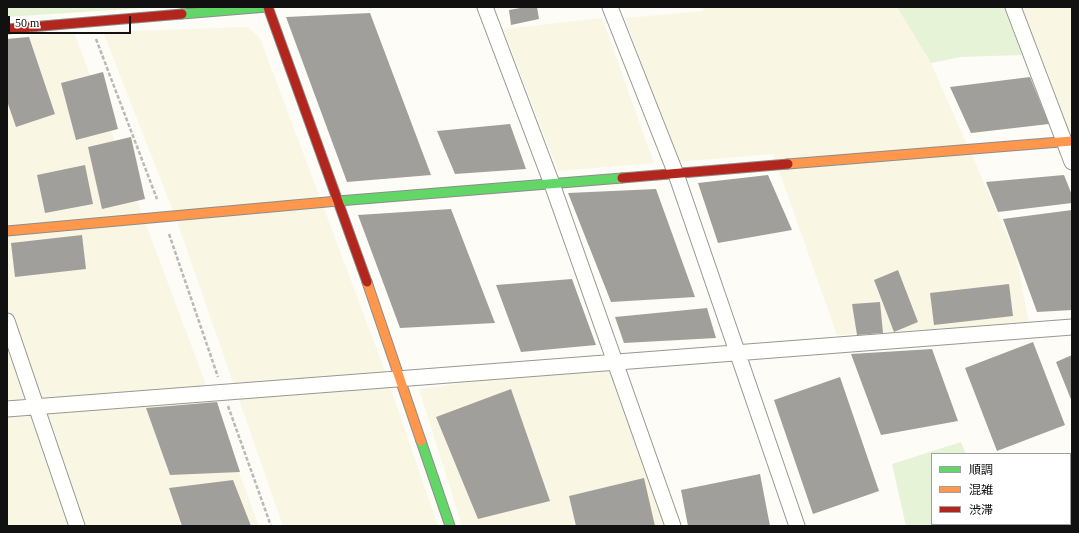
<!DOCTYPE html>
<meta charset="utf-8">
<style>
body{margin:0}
#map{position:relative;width:1079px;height:533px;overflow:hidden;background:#fdfcf7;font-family:"Times New Roman","Noto Sans JP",serif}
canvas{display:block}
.frame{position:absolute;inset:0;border:8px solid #111;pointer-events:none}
.legend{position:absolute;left:931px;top:453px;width:140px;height:72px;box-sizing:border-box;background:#fff;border:1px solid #a0a0a0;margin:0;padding:5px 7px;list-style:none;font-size:12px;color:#111}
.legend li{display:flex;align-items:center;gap:8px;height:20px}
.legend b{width:20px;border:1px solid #a0a0a0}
.scale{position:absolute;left:8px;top:16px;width:123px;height:18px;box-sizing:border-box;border:2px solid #111;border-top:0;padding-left:5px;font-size:12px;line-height:14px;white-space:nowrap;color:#111;-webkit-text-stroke:3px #fff;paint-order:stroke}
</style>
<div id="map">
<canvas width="1079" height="533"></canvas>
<div class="frame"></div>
<ul class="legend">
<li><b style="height:5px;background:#63d668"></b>順調</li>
<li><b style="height:5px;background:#ff974d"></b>混雑</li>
<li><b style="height:5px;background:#b3261e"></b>渋滞</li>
</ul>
<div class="scale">50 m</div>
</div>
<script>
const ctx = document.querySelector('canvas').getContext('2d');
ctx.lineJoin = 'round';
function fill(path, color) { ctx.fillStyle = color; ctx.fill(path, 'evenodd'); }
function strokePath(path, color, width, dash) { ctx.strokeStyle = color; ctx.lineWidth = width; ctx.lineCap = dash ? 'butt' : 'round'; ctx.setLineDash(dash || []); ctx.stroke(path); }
fill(new Path2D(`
 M704,7h193l34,56 85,192 13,68 -192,12 -64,-181 -96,8 -52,-144 78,-7z
 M1022,7h50v132z
 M602,18l52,145 -96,8 -55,-142z
 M248,27l12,11 122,325 56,163h-155l-108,-310 -72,-184z
 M74,32l185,494h-252v-488z
 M617,363l56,163h-211l-43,-137z`), '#f9f7e4');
fill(new Path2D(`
 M7,7h151l-151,10z
 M897,7h107l18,48 -61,2 -30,6z
 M961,442l5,12h-34v70h60l1,2h-87l-14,-62z`), '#e7f3d7');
fill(new Path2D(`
 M526,7h11l2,12 -28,6 -2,-15z
 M370,13l61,162 -84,7 -61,-165z
 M29,37l26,77 -39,13 -9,-26v-62z
 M103,72l15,57 -42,11 -15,-57z
 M1030,77l19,47 -78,9 -21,-46z
 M510,124l16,45 -71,5 -18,-43z
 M131,137l14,62 -43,10 -14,-62z
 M85,165l8,39 -48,9 -8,-38z
 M768,175l24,55 -74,13 -20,-60z
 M1064,175l8,20v8l-74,9 -12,-30z
 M656,189l39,108 -84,5 -43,-109z
 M451,209l44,114 -95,5 -42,-113z
 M1072,210v100l-35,2 -34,-93z
 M82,235l4,34 -71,8 -4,-34z
 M898,270l20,52 -24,10 -20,-52z
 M572,279l24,66 -75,7 -25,-67z
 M1009,284l4,32 -79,9 -4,-32z
 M880,302l3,31 -26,2 -5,-31z
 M707,308l9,30 -92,5 -9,-26z
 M1033,342l32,83 -68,26 -32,-83z
 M932,349l26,72 -77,14 -30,-81z
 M1072,355v47l-16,-40z
 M840,377l39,114 -66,23 -39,-114z
 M511,389l39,112 -72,18 -42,-102z
 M217,402l23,70 -70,3 -24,-67z
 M760,474l10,52h-82l-7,-36z
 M644,478l11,48h-79l-7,-30z
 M233,480l18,46h-69l-13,-38z`), '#a19f9c');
const street = new Path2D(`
 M485,7l67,177 121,342
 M610,7l66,167 121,352
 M1013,7l59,155
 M7,321l70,205
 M7,409l1065,-82`);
const fast = new Path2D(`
 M182,14l85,-7
 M338,201l284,-23
 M421,441l29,85`);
const slow = new Path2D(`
 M788,164l284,-23
 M7,231l331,-30
 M367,282l54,159`);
const jam = new Path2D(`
 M268,7l99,275
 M7,29l175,-15
 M622,178l166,-14`);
strokePath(street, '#979795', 17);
strokePath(fast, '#8e8d8b', 11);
strokePath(slow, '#8e8d8b', 11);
strokePath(jam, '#8e8d8b', 11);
strokePath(new Path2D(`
 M96,39l61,160
 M169,234l49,143
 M228,406l43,120`), '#b9b9b8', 2.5, [4, 2]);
strokePath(street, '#fffffe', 15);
strokePath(fast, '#63d668', 9);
strokePath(slow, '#ff974d', 9);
strokePath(jam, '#b3261e', 9);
</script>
